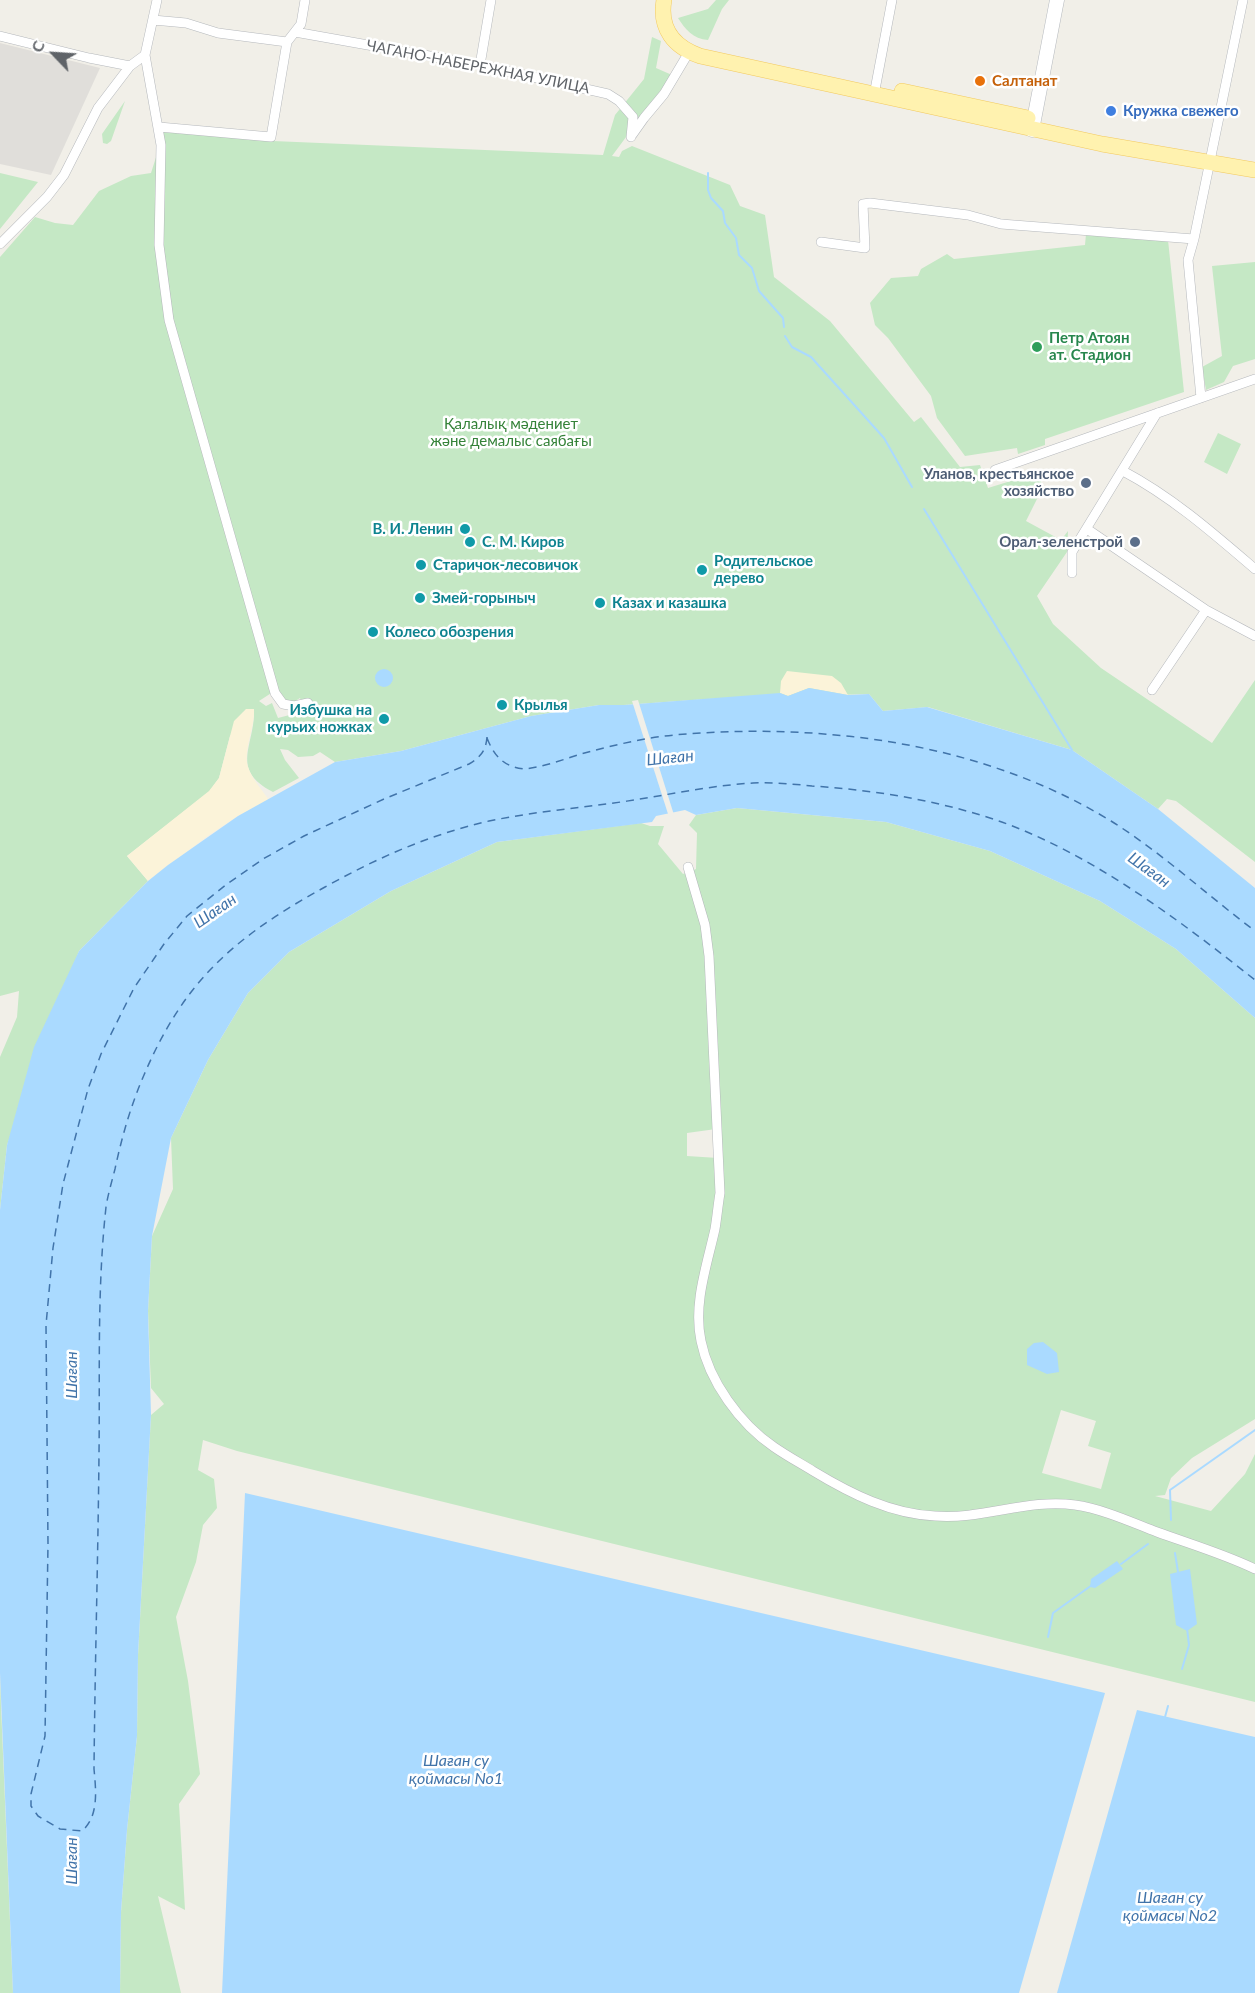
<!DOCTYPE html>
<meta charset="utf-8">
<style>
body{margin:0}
#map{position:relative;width:1255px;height:1993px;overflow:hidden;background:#f1efe8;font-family:Lato,sans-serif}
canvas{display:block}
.north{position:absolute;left:24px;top:24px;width:60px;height:60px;-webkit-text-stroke:4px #fff;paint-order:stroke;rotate:295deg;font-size:16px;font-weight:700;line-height:24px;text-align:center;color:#5f6368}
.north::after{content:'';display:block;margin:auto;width:21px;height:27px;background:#5f6368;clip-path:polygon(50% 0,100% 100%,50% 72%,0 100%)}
</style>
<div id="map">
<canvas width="1255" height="1993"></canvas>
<div class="north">С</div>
</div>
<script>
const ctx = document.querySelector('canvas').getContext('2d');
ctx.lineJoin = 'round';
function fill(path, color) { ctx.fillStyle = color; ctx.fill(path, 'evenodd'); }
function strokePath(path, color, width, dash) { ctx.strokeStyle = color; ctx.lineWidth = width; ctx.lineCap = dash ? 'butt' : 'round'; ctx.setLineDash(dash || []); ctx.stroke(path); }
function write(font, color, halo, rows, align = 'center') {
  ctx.font = font + ' Lato,sans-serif'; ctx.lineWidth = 5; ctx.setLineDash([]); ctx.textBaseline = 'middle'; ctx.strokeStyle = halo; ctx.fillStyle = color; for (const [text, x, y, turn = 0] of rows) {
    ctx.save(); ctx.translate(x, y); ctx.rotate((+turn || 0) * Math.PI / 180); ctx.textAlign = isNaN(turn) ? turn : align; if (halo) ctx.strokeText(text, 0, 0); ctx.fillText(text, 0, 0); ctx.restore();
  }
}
fill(new Path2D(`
 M0,43l100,25 -49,107 -51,-11z`), '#e0deda');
fill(new Path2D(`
 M716,0h13l-7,9 -14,31c-15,-1 -23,-11 -30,-22l30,-9z
 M652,37l9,4 -5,27 16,7 -60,81 7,1 3,-6 10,-5 98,39 10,21 25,9 9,62 56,44 84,101 7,-5 39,50 20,-2 8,23 52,-16 2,17 -16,32 35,19 7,-9 -1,21 -30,44 16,28 48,44 111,75 43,-63v182l-79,-61 -9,-2 -9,10 -86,-59 -144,-43 -45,4 -14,-17 -162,5 -83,6h-25l-68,11 -130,35 -66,11 -15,-10 -7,4 -15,1 -10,-7 -8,-1 5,11 14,18 -26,14c-44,-23 -18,-46 -19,-82l-24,26 -11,42 -10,14 -82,64 21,25 -69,70 -72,194 -7,65v-153l17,-40 2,-26 -19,5v-739l35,-40 20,6 18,2 26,-34 32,-15 20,-3 13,-41 109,9 330,14 12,-40 29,-36zM276,690l8,11 10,1 6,-4 5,13 -27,7 -6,-15 -6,3 -7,-5z
 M125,101l-14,40 -4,3 -4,-1 -1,-9z
 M0,173l38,9 -38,47z
 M1086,234l82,6 16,152 -139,47v6l-27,9 -1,-6 -52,8 -28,-38 -6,-22 -43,-58 -13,-13 -5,-22 21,-25 27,-2 3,-7 26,-15 7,5 131,-14z
 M1255,262v97l-22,7 -9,16 -18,8 -4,-23 20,-11 -10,-90z
 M1218,433l23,11 -14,30 -23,-12z
 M737,808l149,14 104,29 110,50 76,48 79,69v401l-63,39 -21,20 -6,17 -10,1 56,15 34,-37 10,-20v248l-1018,-251 -34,-11 -5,30 16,9 3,29 -14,17 -7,37 -20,55 12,64 12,93 -21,30 6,106 -27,-14 23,97h-61l1,-81 6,-82 10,-94 1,-81 13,-240 13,-11 -13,-16 -3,-77 4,-75 21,-47 -2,-51 37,-78 40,-67 41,-41 102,-61 106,-49 144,-19 9,3h14l-6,18 25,30 13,-5 1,-36 -8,-8 7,-10zM716,1129l2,29 -31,-2v-23zM1061,1410l35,11 -8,25 23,7 -10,36 -59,-16z
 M0,1673l1,33 12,287h-13z`), '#c5e8c5');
fill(new Path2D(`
 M787,671l45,5 9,7 7,12 -39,-7 -21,8 -8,-3 1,-12z
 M246,709h8c1,18 -11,42 -6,58 4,12 14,23 21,33l-31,16 -29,19 -61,46 -21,-25 82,-65 10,-13 15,-57z`), '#fbf3d9');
fill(new Path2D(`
 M375 678a9 9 0 1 1 18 0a9 9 0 1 1-18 0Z
 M809,688l39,7 21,-1 14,17 44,-4 145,43 86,59 97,79v130l-79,-69 -76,-48 -110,-50 -104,-29 -149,-14 -41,7 -11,-5 -29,6 -4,6 -155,20 -106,49 -102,61 -41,41 -40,67 -37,78 -19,98 -4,75 3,104 -13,240 -1,81 -10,94 -6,82 -1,81h-107l-13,-320v-463l7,-65 27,-98 45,-96 69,-70 20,-16 70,-49 97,-54 66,-11 130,-35 68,-11h25l156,-12 8,3z
 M1043,1342l14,11 2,19 -12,2 -20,-9v-16l7,-6z
 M245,1493l860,200 -86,300h-797z
 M1117,1561l6,8 -28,19 -5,-1 1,-8z
 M1190,1569l7,55 -10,7 -11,-6 -6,-51z
 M1137,1710l118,27v256h-198z`), '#aadaff');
fill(new Path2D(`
 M638,700l36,115 -5,2 -37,-116z`), '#f1efe8');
strokePath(new Path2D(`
 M708,173v17l3,8 12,13 2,12 11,15 3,17 13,13 7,23 24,27 1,9
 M785,336l7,11 19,10 73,81 28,49
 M924,509l148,241
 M1171,1520l-1,-30 85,-60
 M1175,1553l3,19
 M1121,1564l27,-20
 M1048,1637l5,-24 39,-28
 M1182,1669l7,-24 -2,-17
 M1165,1717l3,-11`), '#aadaff', 2);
strokePath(new Path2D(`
 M487,737c-1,13 -6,20 -18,27l-85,35 -80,37 -41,23 -36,25 -40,32 -23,28 -30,44 -33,66 -13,35 -25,95 -10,64 -7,77 2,219 -3,192 -14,58v12l7,10 22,13 22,2c17,-15 14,-40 12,-62 1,-105 4,-210 5,-315 1,-83 -2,-165 7,-247 2,-13 6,-26 9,-38 7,-33 16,-64 29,-94 17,-40 39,-78 69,-108 32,-33 72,-58 112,-80 54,-30 104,-52 164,-66 39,-8 78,-12 117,-17 49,-6 97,-18 147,-21 19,-1 39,1 59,3 62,4 124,14 184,34 93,32 182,99 259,160
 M487,738c7,18 17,29 37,31 19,-2 38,-9 57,-15 30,-8 61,-16 93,-19 148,-13 308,7 437,86 51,32 96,74 144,110`), '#4174aa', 1.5, [8, 6]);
const minor = new Path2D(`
 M157,0l-12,55 16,90 -2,100 10,75 106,373 8,11 11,2 14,-3
 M153,20l33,3 32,10 69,9
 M295,32l185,33 128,29 11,7 14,16 -2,20
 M0,36l89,22 41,8
 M480,65l11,-65
 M874,95l18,-95
 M159,127l112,10 16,-95 14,-18 4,-24
 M632,135l12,-17 20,-24 25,-42
 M821,242l44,6 -2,-44 7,-1 98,12 33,9 193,15
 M0,244l47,-47 17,-22 34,-67 32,-42 15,-11
 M1201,398l-13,-138 6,-21 49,-239
 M995,470l260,-91
 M1123,471c49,26 90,62 132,98
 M1087,529l119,81 49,26
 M1072,573v-21l85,-139
 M1152,690l54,-80
 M688,867l17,58 4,31 11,237c-2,12 -3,24 -5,36 -8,36 -22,75 -14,112 8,40 39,83 73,106 13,9 26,16 39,24 38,23 78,43 122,45 47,4 94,-18 140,-11 28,4 56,17 82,27 33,12 67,22 98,37`);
const secondary = new Path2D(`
 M1032,130l25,-130`);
const primary = new Path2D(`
 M664,0c-5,29 10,47 36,56l402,88 153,26
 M902,91l126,27`);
strokePath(minor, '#b5b8bc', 10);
strokePath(secondary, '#b6babf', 15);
strokePath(primary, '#f2c960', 16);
strokePath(minor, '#fff', 9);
strokePath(secondary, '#fff', 14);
strokePath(primary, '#fff2af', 15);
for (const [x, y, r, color] of [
 [980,81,6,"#e8710a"],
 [1111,111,6,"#3f7fe0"],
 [1037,347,6,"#2e9e5b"],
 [1086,483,6,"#5c6f8a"],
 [465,529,6,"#0f9aa8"],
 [470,542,6,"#0f9aa8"],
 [1135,542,6,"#5c6f8a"],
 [421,565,6,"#0f9aa8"],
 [702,570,6,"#0f9aa8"],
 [420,598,6,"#0f9aa8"],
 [600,603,6,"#0f9aa8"],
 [373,632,6,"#0f9aa8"],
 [502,705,6,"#0f9aa8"],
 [384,719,6,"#0f9aa8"]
]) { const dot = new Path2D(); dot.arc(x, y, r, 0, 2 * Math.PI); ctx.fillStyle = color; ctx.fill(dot); strokePath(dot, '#fff', 2); }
write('15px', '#5f6368', '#fff', [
 ["ЧАГАНО-НАБЕРЕЖНАЯ УЛИЦА",478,67,11]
]);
write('bold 15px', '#c56008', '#fff', [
 ["Салтанат",992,81]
], 'left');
write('bold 15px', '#366cbe', '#fff', [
 ["Кружка свежего",1123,111]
], 'left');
write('bold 15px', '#27864d', '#fff', [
 ["Петр Атоян",1049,338],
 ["ат. Стадион",1049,355]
], 'left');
write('15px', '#348238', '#fff', [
 ["Қалалық мәдениет",511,424],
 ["және демалыс саябағы",511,441]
]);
write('bold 15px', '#4e5e75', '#fff', [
 ["Уланов, крестьянское",1074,474],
 ["хозяйство",1074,491],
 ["Орал-зеленстрой",1123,542]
], 'right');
write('bold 15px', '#0d838f', '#fff', [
 ["В. И. Ленин",453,529,"right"],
 ["С. М. Киров",482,542],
 ["Родительское",714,561],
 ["дерево",714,578],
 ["Старичок-лесовичок",433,565],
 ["Змей-горыныч",432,598],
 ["Казах и казашка",612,603],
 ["Колесо обозрения",385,632],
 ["Крылья",514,705],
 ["Избушка на",372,710,"right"],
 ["курьих ножках",372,727,"right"]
], 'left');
write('italic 16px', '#4174aa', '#fff', [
 ["Шаған",670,758,-6],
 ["Шаған",1149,870,36],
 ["Шаған",215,911,-35],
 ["Шаған",72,1375,-90],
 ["Шаған су",456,1761],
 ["қоймасы No1",456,1779],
 ["Шаған",72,1861,-90],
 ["Шаған су",1170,1898],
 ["қоймасы No2",1170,1916]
]);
</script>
